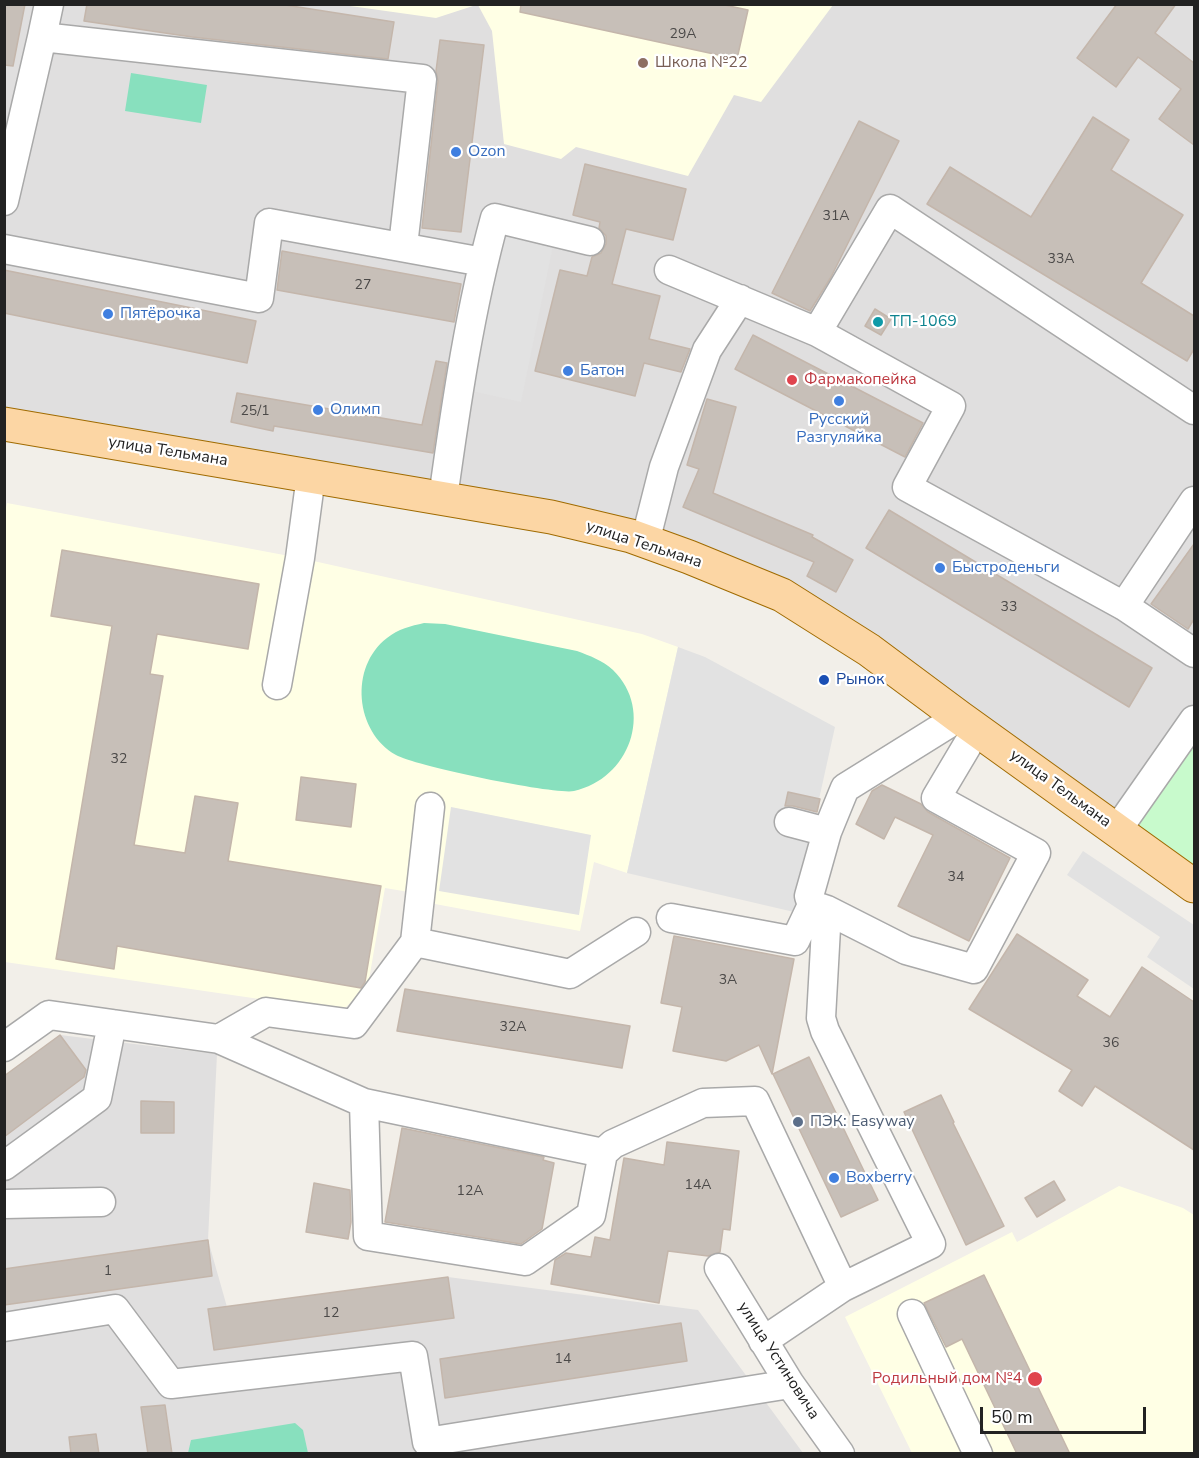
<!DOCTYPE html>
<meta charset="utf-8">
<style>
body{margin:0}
#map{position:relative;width:1199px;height:1458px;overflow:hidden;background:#f2efe9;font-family:"Nunito Sans",sans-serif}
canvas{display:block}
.frame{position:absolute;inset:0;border:6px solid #222;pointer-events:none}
.scale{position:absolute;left:980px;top:1407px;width:166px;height:27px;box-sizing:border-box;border:3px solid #222;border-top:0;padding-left:8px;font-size:18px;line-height:21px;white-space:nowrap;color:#222;-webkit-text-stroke:4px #fff;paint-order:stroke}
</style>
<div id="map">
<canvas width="1199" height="1458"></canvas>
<div class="frame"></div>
<div class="scale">50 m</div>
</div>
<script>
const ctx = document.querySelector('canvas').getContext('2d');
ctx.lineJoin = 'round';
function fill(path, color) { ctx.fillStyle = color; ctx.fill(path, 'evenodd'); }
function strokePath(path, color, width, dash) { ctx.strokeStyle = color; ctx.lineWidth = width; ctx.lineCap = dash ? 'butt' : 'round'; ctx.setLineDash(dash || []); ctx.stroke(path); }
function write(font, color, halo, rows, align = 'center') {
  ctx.font = font + ' "Nunito Sans",sans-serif'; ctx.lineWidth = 4.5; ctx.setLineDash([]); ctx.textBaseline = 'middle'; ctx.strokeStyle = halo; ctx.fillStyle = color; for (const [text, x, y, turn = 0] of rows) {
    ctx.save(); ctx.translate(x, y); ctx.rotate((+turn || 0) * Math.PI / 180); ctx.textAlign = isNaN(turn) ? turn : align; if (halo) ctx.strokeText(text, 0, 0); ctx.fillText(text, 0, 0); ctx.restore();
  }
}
fill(new Path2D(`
 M4,5h1190v715l-77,110 -140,-101 -288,-172 -684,-133z
 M60,1035l157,19 -9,186 19,67 221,-30 250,33 105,143 -798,1v-378z`), '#e0dfdf');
fill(new Path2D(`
 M343,5h133l-40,13z
 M478,5h355l-72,97 -27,-7 -46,81 -112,-29 -15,12 -57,-15 -12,-113z
 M7,503l293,55 342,76 36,13 -51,226 -33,-11 -14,69 -145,-27 -8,-9 -42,-7 -17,97 -26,26 -337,-49 -1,-444z
 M1119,1186l64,22 11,7v238h-282l-67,-136 167,-85 5,10z`), '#ffffe5');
fill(new Path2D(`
 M1194,720v143l-10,16 -67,-49z`), '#c8facc');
fill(new Path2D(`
 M131,73l76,12 -6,38 -76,-12z
 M424,623l21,1 132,27c13,5 25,9 36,19 42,41 16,109 -39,121 -19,4 -159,-25 -178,-36 -41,-23 -47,-88 -9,-117 11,-9 24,-12 37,-15z
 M295,1423l8,7 5,23h-120l3,-13z`), '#88e0be');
fill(new Path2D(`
 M494,218l62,13 -35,171 -63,-14z
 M678,647l27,10 130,70 -41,185 -167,-39z
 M451,807l140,28 -12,80 -140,-24z
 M1083,851l111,74v64l-47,-32 13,-20 -93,-62z`), '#e2e2e2');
const building = new Path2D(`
 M4,4h21l-12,62 -9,-1z
 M87,4h192l115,18 -6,37 -196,-22 -108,-16z
 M521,4h199l28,6 -11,49 -217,-47z
 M1117,4h59l-21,29 39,30v82l-35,-26 22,-30 -43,-32 -22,30 -39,-29z
 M440,40l44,5 -23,187 -39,-4 16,-147 -2,-10z
 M1093,117l36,23 -18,30 72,45 -42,68 53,33v33l-7,12 -260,-157 23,-37 81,50z
 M859,121l40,20 -68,136 -21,34 -38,-18z
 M585,164l101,25 -13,51 -47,-11 -14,55 48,12 -11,43 41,10 -9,23 -37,-9 -9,33 -100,-25 25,-101 27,6 5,-19 9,-4 5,-9v-8l-7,-8 1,-6 -27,-7z
 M282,251l179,33 -7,38 -177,-32z
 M4,270l252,51 -9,42 -243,-50z
 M875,309l16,10 -10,16 -16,-9z
 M753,335l170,88 -18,34 -170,-88z
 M436,361l11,2 -14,90 -159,-27 -1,5 -42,-9 6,-29 185,32z
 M707,399l29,8 -23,86 100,42 -1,2 41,23 -17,32 -29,-16 7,-14 -131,-55 16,-38 -12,-4z
 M889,510l263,158 -23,39 -263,-159z
 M1194,544v75l-6,10 -37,-25z
 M62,550l197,34 -11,65 -91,-15 -7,40 13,2 -29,169 51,8 10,-57 43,7 -10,58 153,25 -16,96 -4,6 -244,-42 -3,23 -58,-10 56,-333 -61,-10z
 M301,777l55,7 -5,43 -55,-7z
 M882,785l39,19 7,8 82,46 -41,83 -71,-35 35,-71 -38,-18 -11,22 -28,-15 16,-33z
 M788,792l32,7 -3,13 -24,-6h-8z
 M1017,934l71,46 -11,16 33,21 32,-50 52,35v148l-99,-64 -13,20 -23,-15 13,-21 -103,-61z
 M674,936l120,23 -22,115 -13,-29 -33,16 -53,-10 9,-44 -21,-4z
 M405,989l225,37 -8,42 -225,-37z
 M60,1035l26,35 -2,7 -80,60v-61z
 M809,1057l69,143 -37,17 -68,-143z
 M941,1095l13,27 -1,1 51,103 -38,19 -62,-133z
 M141,1101l33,1v31h-33z
 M402,1128l142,29 -1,3 11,3 -12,66 -21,15 -136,-22z
 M667,1142l72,9 -9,79 -7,-1 -3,23 -12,4 -40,-5 -9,52 -108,-19 4,-24 11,-7 25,4 4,-20 15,3 14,-82 40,7z
 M1054,1181l11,19 -28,17 -12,-19z
 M314,1183l36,7 1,32 -3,17 -42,-7z
 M208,1240l4,36 -208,29v-36z
 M984,1275l86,179h-53l-55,-115 -16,8 -22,-44z
 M448,1277l6,41 -240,32 -6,-41z
 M681,1323l6,38 -242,37 -5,-39z
 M165,1405l7,49h-24l-7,-47z
 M96,1434l3,20h-28l-2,-17z`);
fill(building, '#c7bfb8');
strokePath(building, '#c4b6ab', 1.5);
const minor = new Path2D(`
 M49,4l-7,33 380,42 -19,167
 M4,201l38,-164
 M4,249l255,49 10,-75 214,39
 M669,270l148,62 134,74 -44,81 217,119 70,47
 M817,332l73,-123 304,201
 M443,498c13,-94 27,-189 52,-280l95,23
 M645,542l19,-75 43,-117 33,-51
 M1124,606l70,-105
 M277,685l23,-127 11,-82
 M789,822l38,10
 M1117,830l77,-110
 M812,905l15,5 79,40 68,19 62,-116 -100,-55 41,-69
 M812,905l15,5 -6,108 4,13 106,213 -88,43
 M671,918l124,23 17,-36 -3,-9 18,-64 18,-44 114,-71
 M415,942l15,-135
 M219,1039l145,64 239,50 -12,62 -66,46 -157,-25 -4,-133
 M4,1047l45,-32 170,24 47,-27 88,12 61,-82 155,32 66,-42
 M603,1153l10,-9 90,-41 52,-2 88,186 -80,54
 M4,1166l93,-68 15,-74
 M4,1204l97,-2
 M719,1268l71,116 50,70
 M912,1314l66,140
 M4,1327l111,-18 56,75 242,-28 14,86 363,-58`);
const major = new Path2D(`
 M4,424l547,93 80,19 58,21 93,38 87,55 90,67 235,169`);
strokePath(minor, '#a9a9a9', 31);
strokePath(major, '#a06b00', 35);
strokePath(minor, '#fff', 28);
strokePath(major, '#fcd6a4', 33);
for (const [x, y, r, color] of [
 [643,63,6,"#8d6e63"],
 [456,152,6,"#3f7fe0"],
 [108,314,6,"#3f7fe0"],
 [878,322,6,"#0f9aa8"],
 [568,371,6,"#3f7fe0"],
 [792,380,6,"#e0444e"],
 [839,401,6,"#3f7fe0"],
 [318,410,6,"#3f7fe0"],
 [940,568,6,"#3f7fe0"],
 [824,680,6,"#1a4fb4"],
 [798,1122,6,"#5c6f8a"],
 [834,1178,6,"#3f7fe0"],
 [1035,1379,8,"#e0444e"]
]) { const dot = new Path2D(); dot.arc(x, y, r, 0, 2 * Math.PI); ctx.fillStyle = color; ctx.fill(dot); strokePath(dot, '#fff', 2); }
write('14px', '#4b4948', null, [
 ["29А",683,35],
 ["31А",836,217],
 ["33А",1061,260],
 ["27",363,286],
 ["25/1",255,412],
 ["33",1009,608],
 ["32",119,760],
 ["34",956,878],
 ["3А",728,981],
 ["32А",513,1028],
 ["36",1111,1044],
 ["14А",698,1186],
 ["12А",470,1192],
 ["1",108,1272],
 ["12",331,1314],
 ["14",563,1360]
]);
write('16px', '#785e54', '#fff', [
 ["Школа №22",655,63]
], 'left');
write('16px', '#366cbe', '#fff', [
 ["Ozon",468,152],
 ["Пятёрочка",120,314],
 ["Батон",580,371],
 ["Олимп",330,410],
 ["Русский",839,420,"center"],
 ["Разгуляйка",839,438,"center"],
 ["Быстроденьги",952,568],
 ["Boxberry",846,1178]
], 'left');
write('16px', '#0d838f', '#fff', [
 ["ТП-1069",890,322]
], 'left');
write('16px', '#be3a42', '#fff', [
 ["Фармакопейка",804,380],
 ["Родильный дом №4",1022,1379,"right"]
], 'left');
write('16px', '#222', '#fff', [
 ["улица Тельмана",168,452,9],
 ["улица Тельмана",644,545,18],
 ["улица Тельмана",1060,789,36],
 ["улица Устиновича",778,1361,57]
]);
write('16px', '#164399', '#fff', [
 ["Рынок",836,680]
], 'left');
write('16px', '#4e5e75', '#fff', [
 ["ПЭК: Easyway",810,1122]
], 'left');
</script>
